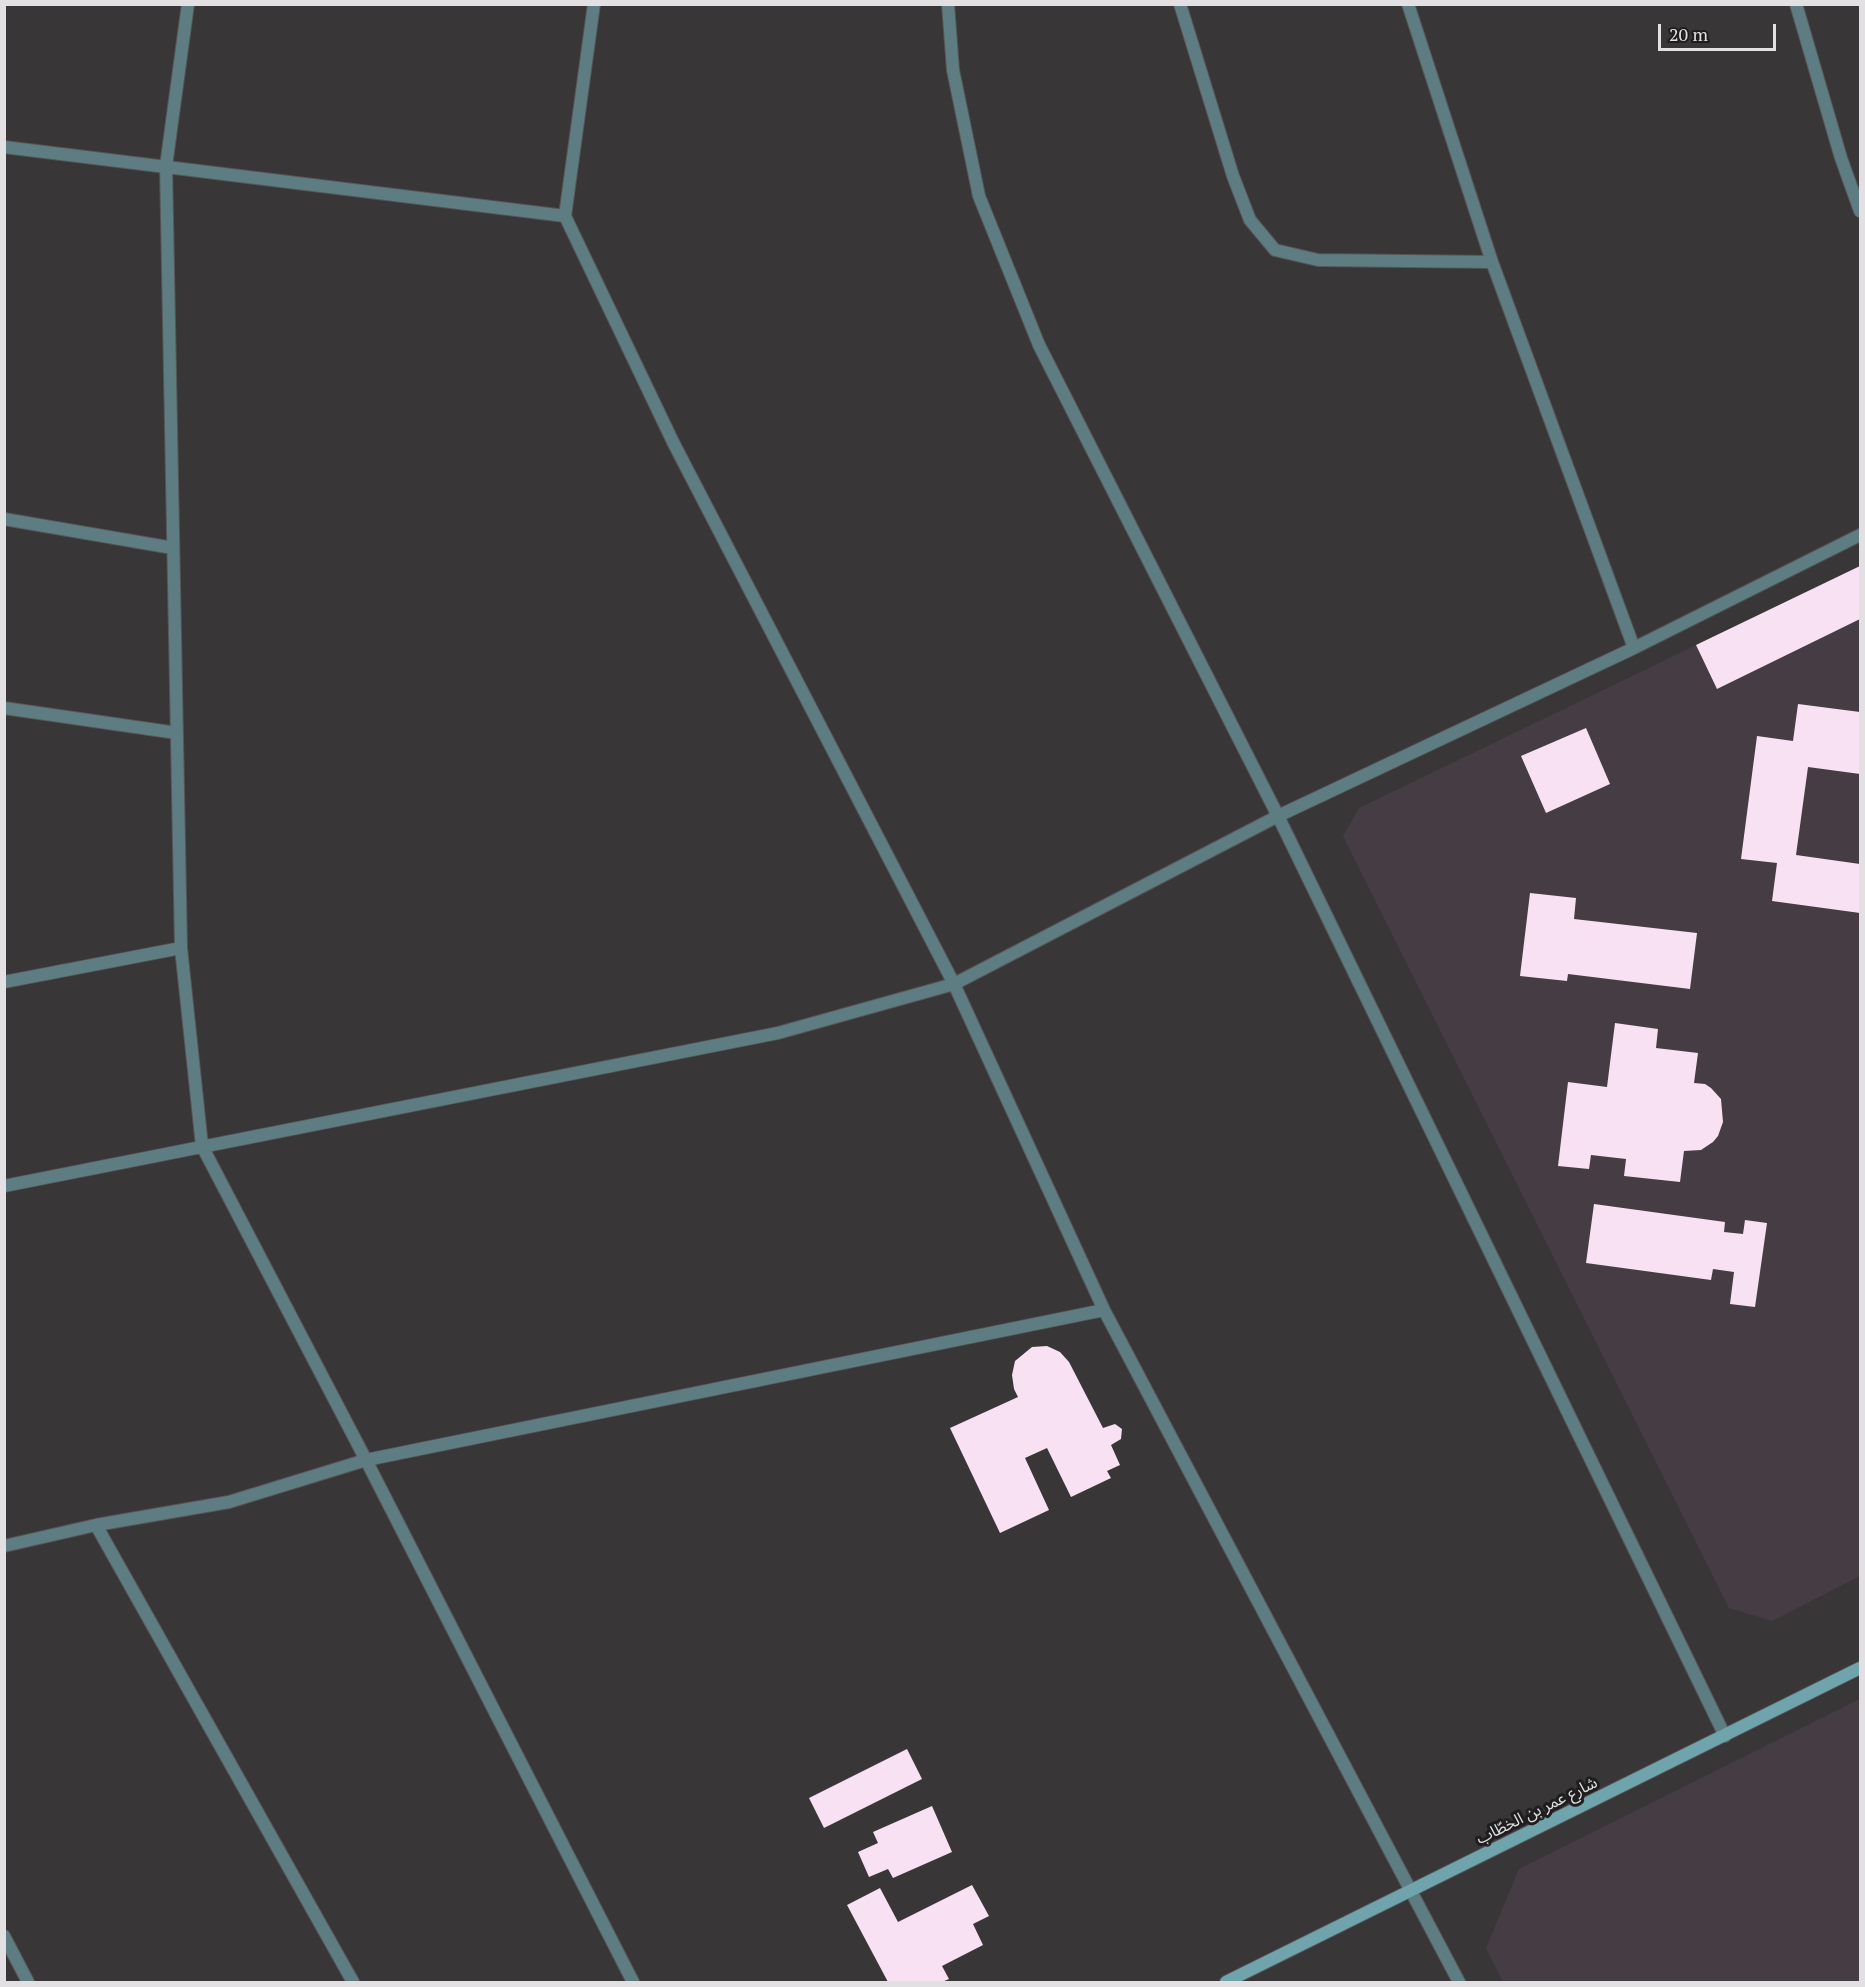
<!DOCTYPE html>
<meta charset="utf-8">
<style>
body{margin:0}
#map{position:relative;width:1865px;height:1987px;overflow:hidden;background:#393638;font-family:"PT Serif",serif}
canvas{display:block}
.frame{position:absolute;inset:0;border:6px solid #e2e0e2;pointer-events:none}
.scale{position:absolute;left:1658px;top:24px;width:118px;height:27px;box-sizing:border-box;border:3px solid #e2e0e2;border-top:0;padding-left:8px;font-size:18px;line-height:21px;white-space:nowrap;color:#e2e0e2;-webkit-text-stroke:4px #1f1e1f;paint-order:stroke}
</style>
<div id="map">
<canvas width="1865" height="1987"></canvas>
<div class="frame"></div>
<div class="scale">20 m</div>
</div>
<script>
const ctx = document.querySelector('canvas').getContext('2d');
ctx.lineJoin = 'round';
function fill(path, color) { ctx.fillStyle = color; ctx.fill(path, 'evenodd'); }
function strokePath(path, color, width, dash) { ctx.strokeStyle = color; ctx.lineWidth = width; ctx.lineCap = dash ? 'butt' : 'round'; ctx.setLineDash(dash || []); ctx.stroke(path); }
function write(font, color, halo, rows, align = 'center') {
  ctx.font = font + ' "PT Serif","Noto Sans Arabic",serif'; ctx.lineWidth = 6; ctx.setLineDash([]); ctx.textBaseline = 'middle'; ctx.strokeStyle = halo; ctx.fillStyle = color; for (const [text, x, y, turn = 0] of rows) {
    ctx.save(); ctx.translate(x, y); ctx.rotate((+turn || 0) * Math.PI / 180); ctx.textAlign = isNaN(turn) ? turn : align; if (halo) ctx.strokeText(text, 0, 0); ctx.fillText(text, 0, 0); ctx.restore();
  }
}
fill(new Path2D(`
 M1860,566v1010l-88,45 -43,-13 -386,-772 16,-28z
 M1860,1699v283h-357l-17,-34 33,-79z`), '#453d43');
fill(new Path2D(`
 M1860,566v53l-143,70 -21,-44z
 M1798,704l62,8v62l-52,-7 -12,88 64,9v49l-88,-12 5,-38 -36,-4 16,-123 36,5z
 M1586,728l24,56 -64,29 -25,-57z
 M1530,893l46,5 -2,21 123,14 -7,56 -122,-15 -1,7 -47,-5z
 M1615,1023l43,6 -2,19 42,5 -4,30 11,1 6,4 10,11 2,23 -5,14 -5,6 -12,8 -17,1 -4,31 -56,-6 2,-17 -35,-4 -2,14 -31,-3 10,-84 39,5z
 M1594,1204l131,18 -1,10 19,2 2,-14 22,3 -12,84 -25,-3 4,-32 -21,-3 -2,11 -125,-17z
 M1047,1346l13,6 9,10 34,66 12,-4 7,5 -1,10 -10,6 9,20 -13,6 4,7 -40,19 -24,-49 -22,10 24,52 -49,23 -50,-105 68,-31 -4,-8 -2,-14 3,-14 17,-14z
 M907,1749l15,30 -98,49 -15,-30z
 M932,1806l20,46 -59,26 -5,-9 -19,8 -11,-25 20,-9 -5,-11z
 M972,1885l17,31 -16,8 10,21 -41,21 7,13 -7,3h-54l-41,-77 33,-17 18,34z`), '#f8e1f2');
const street = new Path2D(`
 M188,4l-22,162 15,782 21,198 164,314 267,522
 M594,4l-29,212 108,226 281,542 150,326 355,672
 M948,4l5,66 26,126 60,149 239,471 447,920
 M1180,4l53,172 17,44 25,30 43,10 174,2
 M1408,4l84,258 142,386
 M1796,4l45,154 19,53
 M4,147l561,69
 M4,519l169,29
 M4,708l173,25
 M4,982l177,-34
 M4,1186l774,-153 176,-49 324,-168 356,-168 226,-113
 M96,1525l257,457
 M4,1546l92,-21 133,-23 137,-42 738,-150
 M4,1936l24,46`);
const secondary = new Path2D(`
 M1226,1982l634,-314`);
strokePath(street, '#575557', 14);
strokePath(secondary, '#575557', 14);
strokePath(street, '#5d7d82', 12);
strokePath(secondary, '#6fa4ac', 12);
write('16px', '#e2e0e2', '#1f1e1f', [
 ["شارع عمر بن الخطّاب",1537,1811,-26]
]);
</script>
